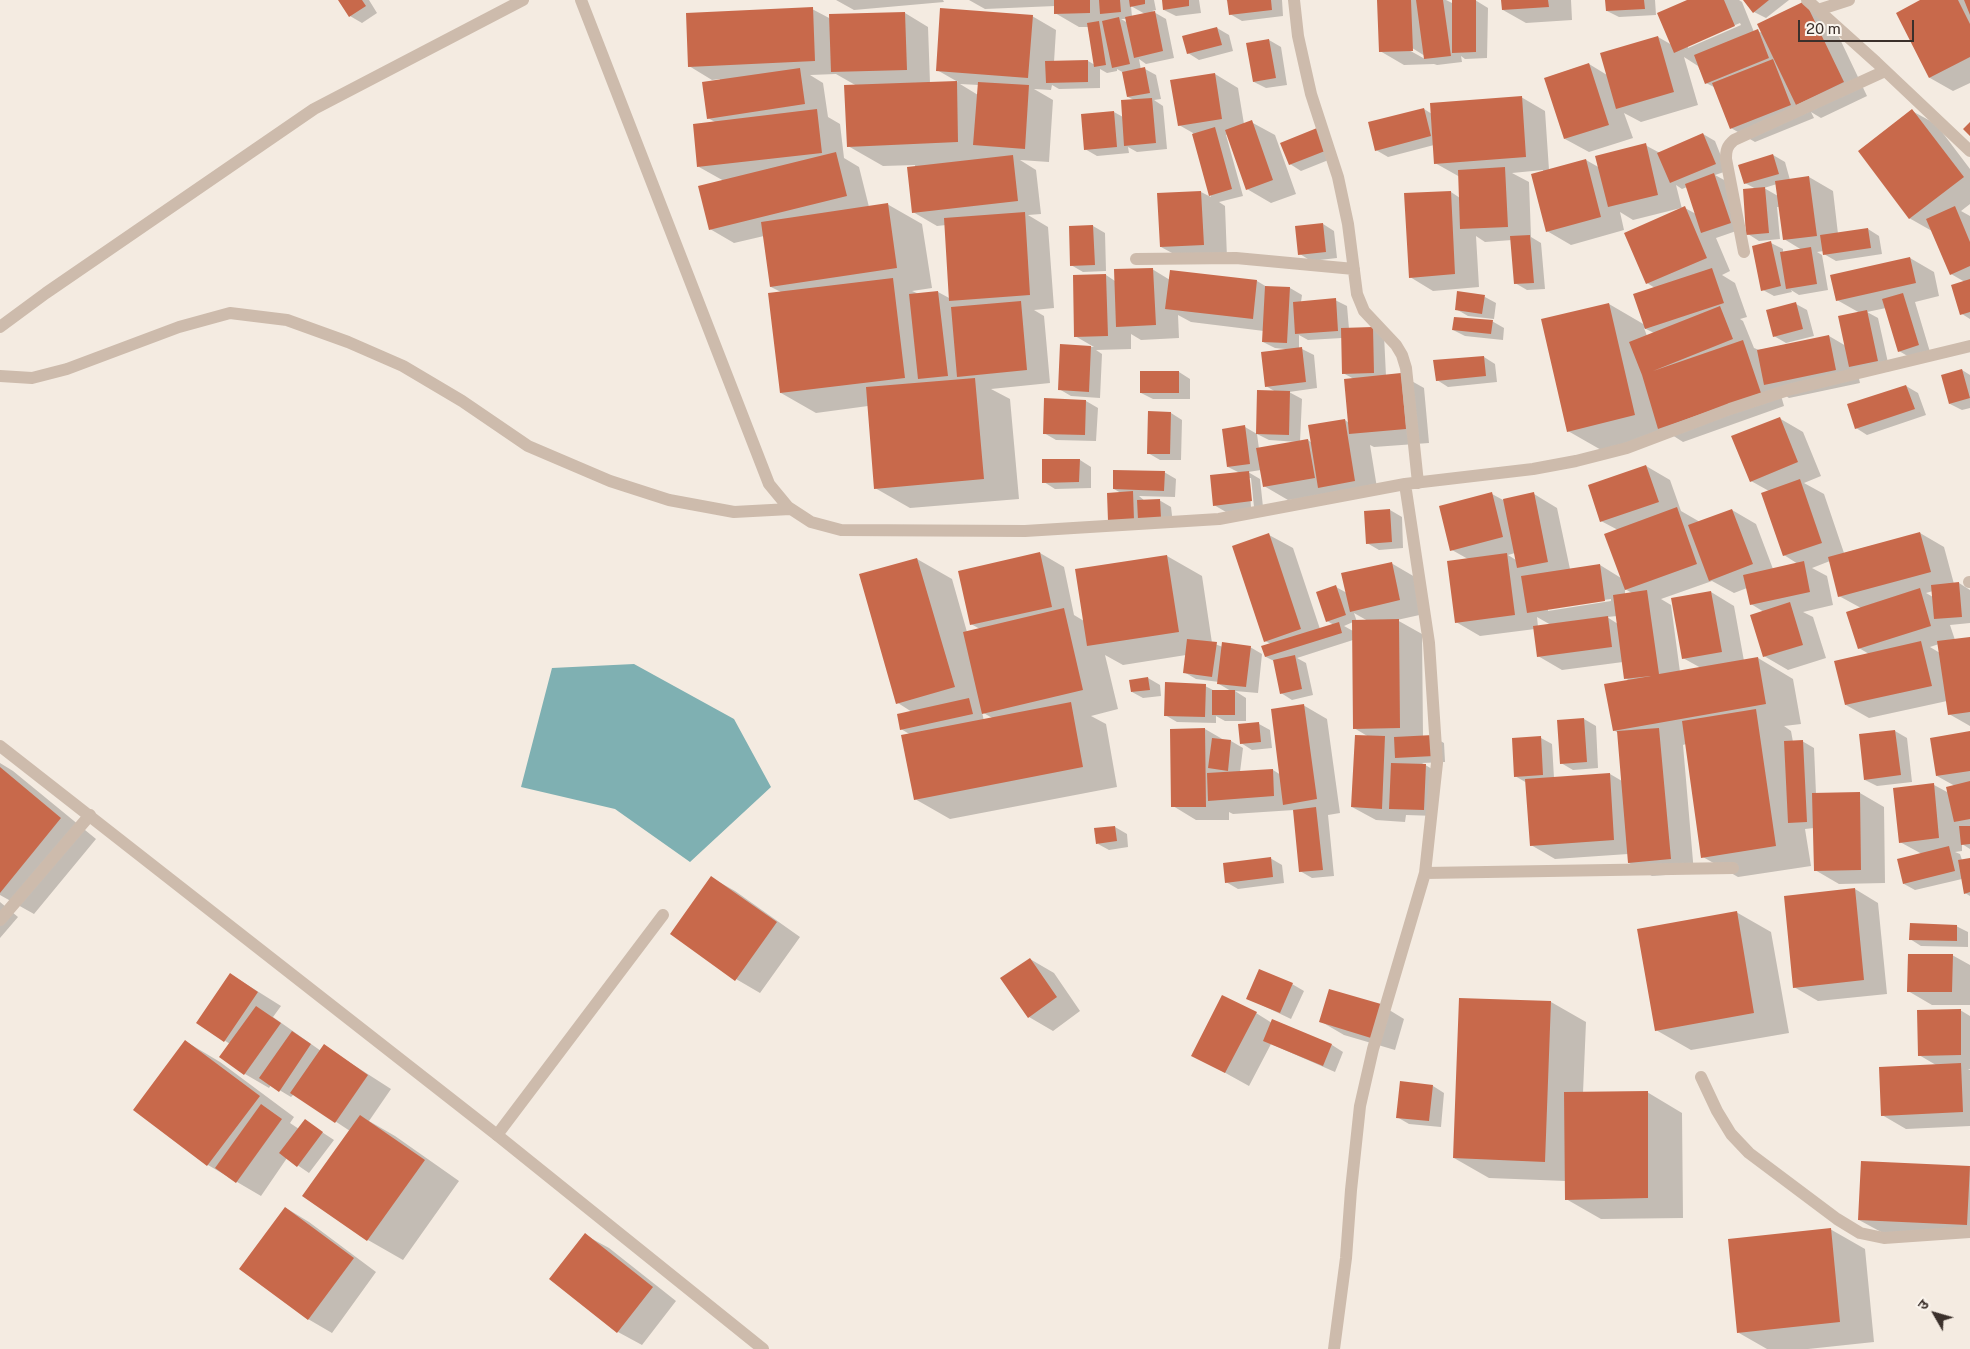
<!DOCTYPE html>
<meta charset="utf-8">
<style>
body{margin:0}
#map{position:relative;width:1970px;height:1349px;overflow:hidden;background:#f4ebe1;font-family:"Public Sans","Noto Sans Devanagari",sans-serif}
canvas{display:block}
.north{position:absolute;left:1910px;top:1289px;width:50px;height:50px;-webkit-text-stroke:4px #fbf5ee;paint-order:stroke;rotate:308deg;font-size:14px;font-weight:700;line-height:20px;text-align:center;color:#3b302b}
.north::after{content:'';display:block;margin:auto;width:18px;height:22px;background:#3b302b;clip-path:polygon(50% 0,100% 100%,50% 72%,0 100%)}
.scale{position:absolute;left:1798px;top:20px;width:116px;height:22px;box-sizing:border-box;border:2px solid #3b302b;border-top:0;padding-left:6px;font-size:15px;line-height:18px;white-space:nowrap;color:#3b302b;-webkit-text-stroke:4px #fbf5ee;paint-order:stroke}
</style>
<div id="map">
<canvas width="1970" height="1349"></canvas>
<div class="north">उ</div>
<div class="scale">20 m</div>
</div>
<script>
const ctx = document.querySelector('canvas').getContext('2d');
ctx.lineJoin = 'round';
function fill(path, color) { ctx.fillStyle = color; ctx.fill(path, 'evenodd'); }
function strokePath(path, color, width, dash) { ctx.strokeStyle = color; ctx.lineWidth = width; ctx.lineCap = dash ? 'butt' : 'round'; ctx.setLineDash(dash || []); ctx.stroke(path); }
fill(new Path2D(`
 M634,664l100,55 37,68 -81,75 -75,-53 -94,-22 31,-119z`), '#7fb0b2');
fill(new Path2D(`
 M340,0h29l8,13 -15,10 -12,-7z
 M836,0h107l1,2 -90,8z
 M969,0h185l2,10 -4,1 14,8 8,39 -28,6 -7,-5 2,11 4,-1 11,6 5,24 -7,1 9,6 4,43 -30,3 -9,-5 1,6 -32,3 -12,-7 29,-37 9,5 11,-17 -6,-3 -4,-24 -7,-4v2l-10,2 -7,-4v19l-41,1 -7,-4 -1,5 -17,-1 19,11 -4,62 -29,-2 16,10 5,44 -13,1 20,12 6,81 -20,2 10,6 6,67 -59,6 19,10 9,100 -109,9 -35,-20 -7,-82 -52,7 -35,-20v-101l-10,-5 -7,-51 -30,7 -24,-14 14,-48 -25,-14 16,-45 -7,-4 12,-39 -8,1 -23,-14 123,-57 19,10 74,-6 23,14 2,56 28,-1 -21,-12 95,-54 24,14 -2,32 34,-1 7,4 -7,-38h-9l-24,-14v-7l-70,3zM1131,6l14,8 -13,3zM1121,19h6l1,4zM836,74l21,12 -9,60 35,20 32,-1 -2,47 24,14 9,-1 5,74 -13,-7 -19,2 -7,-3 20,-3 -10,-64 -35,-20 -18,3 -10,-40 -15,-9 -4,-34 -12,-7 -5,-34 -13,-8zM960,84l19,1 -1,10z
 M1163,0h36l2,13 -25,3 -12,-6z
 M1226,0h56l1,16 -41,5 -12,-7 -1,-13z
 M1378,0h68l8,4 21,-4 13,8 -1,50 -22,1 -4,-3 1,6 -25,3 -3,-1 -30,1 -24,-14zM1409,46l16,10v3l-18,-10z
 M1502,0h69l1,20 -46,3 -23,-13z
 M1606,0h49l1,15 -37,2 -12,-6z
 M1691,0h48l3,2 12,30 4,-1 6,3 41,-32 24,14 38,80 -46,22 -10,-6 3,6 -59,24 -24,-14 -15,-40 -10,-5 -8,-17 -14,-9 14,48 -57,17 -17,-9 9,25 -44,14 -24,-13 24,-75 18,11 51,-38 14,8zM1740,23l1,2 -53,23v-3z
 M1745,0h44l-23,18 -12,-6z
 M1923,0h47v83l-17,8 -23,-13z
 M1217,28l12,7 4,16 -34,9 -11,-7z
 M1269,40l12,7 6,38 -21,3 -12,-6z
 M1215,74l23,14 6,36 7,-2 24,13 21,59 -25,9 -24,-14 -19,-55 -2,1 17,61 -24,6 6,4 2,52 -42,2 -24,-13 -3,-53 43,-2 10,5 -18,-64 -14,-8z
 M1521,97l24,14 4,59 37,-10 14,8 45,-23 15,8 43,-19 12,7 12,30 -12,4 11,6 16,48 -26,9 14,33 -8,4 13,8 12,34 -7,2 3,2 11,27 5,2 70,-14 17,10 14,-33 -23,-13 73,-42 24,14 5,24 -24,6 15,50 -19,6 -12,-7 -13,-43 -19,4 11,6 11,49 -32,3 3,13 -71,15 -9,-6 4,14 -101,36 -14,-9 -66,18 -35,-20 41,-127 36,21 10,-37 -8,-5 34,-75 -48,12 -13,-8 4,18 -53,15 -24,-14 -4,-61 -31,3 17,9 2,55 10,6 4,46 -18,1 -12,-7 -3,-43 -27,2 -9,-6 3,51 -46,4 -23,-14 41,-85 9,6v-21l-25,-14 -1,-18 -46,12 -12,-7 48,-41 8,5zM1676,185l6,4 5,-2 9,27 -11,-6 -3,1zM1644,328l10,5 -7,3z
 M1912,111l24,13 34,45v35l-9,7 9,5v103l-8,-5 3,-32 -14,-8 -19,-43 -23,-13z
 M1317,130l19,27 -35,14 -11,-7z
 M1773,155l12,7 5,18 19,-3 24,14 5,43 30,-5 11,7 3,18 -46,7 -12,-7v-3l-7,1 5,3 6,35 -29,5 -8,-5 1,2 -18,4 -11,-6 8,-47 12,6v4l19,-3 -18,-11 -4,-32h-3l3,32 -21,2 -11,-7 8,-45 -11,-6zM1777,184l1,12 -14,-8z
 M1323,224l11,7 3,27 -26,3 -11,-7z
 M1093,226l12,7 1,38 -23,1 -12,-7z
 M1152,269l18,11 87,1 10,6 23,1 12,7 -1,7 34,-2 12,6 2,23 23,-1 12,7 2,41 15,-1 23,13 5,55 -55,4 -4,-2 8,49 -90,6 -24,-14 -3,-16 -13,2 12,7 3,28 -37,5 -12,-7 26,-32 -12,-6 17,-40 12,7 2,15 39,-7 -29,-2 -12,-6 19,-42 -10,-6 19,-36v-1l-10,-1 -12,-6 1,-11 -73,-9 -13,-7 1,23 -38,2 -10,-6v15l-35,1 6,4 -2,44 -29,-2 -12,-7 2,-43 33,1 -19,-11 31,-61 9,6zM1299,335l9,5 34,-2 1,35 11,6 -5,44 -4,-3 -33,23 -4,-3 -8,2 2,-43 -13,-7 28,-4 -3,-33 -12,-6h-3zM1249,478h2l3,29h-3z
 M1485,297l11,6 -2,16 -26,-3 -12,-7z
 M1796,304l11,6 7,26 -28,7 -12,-7z
 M1490,320l14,8 -1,12 -38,-4 -12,-6z
 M1484,357l11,7 2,18 -49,5 -11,-7z
 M1962,370l8,5v33l-8,2 -12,-6z
 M1179,372l11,7v20h-37l-12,-6z
 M1906,386l12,7 8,22 -59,20 -11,-7z
 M1045,400l41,1 12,7 -2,33 -40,-1 -12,-7z
 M1171,413l11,7 -1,40h-21l-12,-7z
 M1779,418l24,14 18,44 -17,7 20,11 20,59 76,-20 24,14 10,37 5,-1 11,7v33l-20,2 5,15 15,-2v88l-21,-12 -2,-13 -78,17 -23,-13 23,-51 -10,-6 2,-40 -22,-12 -9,-35 -18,7 15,8 6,29 -30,7 10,5 13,41 -38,12 -24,-14v-44l-13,-8 -4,-16 -13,5 -22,-12 -51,18 10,6 9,67 21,-4 -18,-10 28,-66 23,14 10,55 14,-3 35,21 8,45 -17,2 7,5 2,11 9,-1 12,7 2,46 44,-1 24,14 1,76 -46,1 -24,-14 -1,-42 -9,1 6,37 -73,11 -35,-20 -17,-113 -3,1 11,128 -42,3 -23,-13 -1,-9 -73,5 -24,-14 -4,-62 -12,-7 26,-38 11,6 2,34 56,-4 12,7 -4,-48 -4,-3 16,-49 -5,-3 -2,-16 -61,8 -24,-14 -3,-27 -55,7 -24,-14 12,-63 -16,-9 40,-56 11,6 31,-6 23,14 13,61 30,-4 21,13 -3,-48 -17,-9 45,-55 24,14 11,31 19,11 32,-12 24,14 17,45 25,-5 -14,-9 -15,-64 -18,-10zM1515,553l1,7 -8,-5zM1625,589l7,4 -7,1zM1933,591v6l-7,-4zM1611,599v2l-63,10v-3zM1617,616l1,8 -11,-7zM1537,617l14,8 -13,2zM1939,644l1,9 -10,-6z
 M1080,460l11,7v21l-36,1 -11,-7z
 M1164,472l12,7 -1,18 -36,-1 6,5 14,-1 12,7 2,17 -52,3v-34l-7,-4z
 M1390,510l12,7 1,31 -24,2 -12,-7 -1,-31z
 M1269,535l24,13 27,81 14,-4 -7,-4 9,-34 11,6 44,-30 24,14 9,37 -27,6 25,14 1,103h10l11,6 1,19 -23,1 15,9 -1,44 -30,-1 -1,7 -29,-2 -24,-13 17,-70 -15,-9 -1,-88 -56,18 9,5 7,32 -21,5 -11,-7 -7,-32 -8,-4 -3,-11 8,-2 -6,-3zM1354,613l14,8 -11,1zM1353,622v9l-9,-5z
 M1040,553l24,14 10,48 10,6 83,-65 35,20 10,67 11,4h27l12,7 -4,39 -23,-2 11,7v23h-21l-9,-5v7l-39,-1 -12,-7 40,-29 10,5h16l-12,-7v-2l-23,-3 -12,-7 2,-17 -63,10 -18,-10 13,54 -27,7 15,8 11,63 -167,32 -35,-20 -4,-64 -10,-6 11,-17 -14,-9 19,-144 35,20 15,53 13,-3 -9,-5zM982,712l12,7 -10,2z
 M1148,678l12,7 1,11 -18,2 -11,-6z
 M1303,705l24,14 13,94 -12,2 6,61 -22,2 -12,-7 -6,-61 -61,4 -4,-2v8h-33l-23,-14 32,-77 19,11 7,1 12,7 -3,24 33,-2 8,5z
 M1584,719l12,7 2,42 -25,2 -12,-7z
 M1259,724l11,6 2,18 -20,2 -11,-7z
 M1895,731l12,7 5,44 -35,4 -12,-6z
 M1970,732v117l-8,-5v7l-7,1 5,2 2,6 8,-1v37l-5,-3 -3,-14 -47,11 -11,-6 18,-30 -22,-12 34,-57 15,8 6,-7 -18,-10z
 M0,763l13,8 83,68 -62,75 -34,-19z
 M1115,827l12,7 1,13 -19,3 -11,-6z
 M1270,858l12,7 2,18 -46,6 -12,-7z
 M712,878l23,13 65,46 -40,56 -24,-14 -64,-45z
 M1855,889l23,14 9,91 -69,7 -24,-14z
 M0,902l18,15 -18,21z
 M1736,912l35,20 18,101 -98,17 -35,-20z
 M1956,926l12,6v15l-47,-1 -11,-7z
 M1952,955l18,10v40h-38l-24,-14z
 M1030,959l24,14 26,38 -27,20 -24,-14z
 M230,974l51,32 -8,11 48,34 3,-5 67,43 -22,32 26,15 64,45 -56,79 -35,-20 -64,-44 46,-65 -56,-37 -3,3 -20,-12 -2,3 -24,-14 -24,-17 9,-13 -32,-21z
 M1292,984l12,7 -13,28 -44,-21z
 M1460,999l91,3 35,20 -3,71 64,-1 35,21 1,105 -82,1 -35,-20v-18l-77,-3 -35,-20z
 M1381,1005l23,14 -9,31 -51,-15 -24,-14z
 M1960,1010l10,6v53h-2l2,1v56l-64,3 -24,-14 54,-50 -17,-10z
 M1256,1013l16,10 1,-3 59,25 11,7 -8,20 -64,-28 -22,42 -56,-31z
 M185,1041l35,21 74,55 -4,6 9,6 6,-8 29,19 -25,33 -22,-15 -26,38 -53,-31z
 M1433,1086l11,7 -3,34 -32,-3 -12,-7z
 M1970,1168v69l-87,-4 -24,-13z
 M286,1208l23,14 67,50 -44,61 -24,-14z
 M1830,1229l35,20 9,93 -66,7h-41l-28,-16z
 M585,1235l24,13 67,53 -34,44 -24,-13z`), '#0003');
fill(new Path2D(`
 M338,0h24l4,6 -17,11z
 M1054,0h36v13l-36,1z
 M1099,0h21l1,12 -21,2z
 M1129,0h16v4l-15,3z
 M1162,0h27v6l-26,4z
 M1227,0h44l1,10 -43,5z
 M1377,0h34l2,51 -34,1z
 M1416,0h27l8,56 -27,3z
 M1452,0h24v52l-24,1z
 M1501,0h47l1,7 -47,3z
 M1605,0h39l1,9 -39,2z
 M1687,0h37l11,26 -61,27 -17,-40z
 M1743,0h26l-16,13z
 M1920,0h38l12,24v33l-41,21 -33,-65z
 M1964,0h6v15z
 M1805,1l39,81 -48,23 -39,-81z
 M813,7l2,54 -127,6 -2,-54z
 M940,8l93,7 -5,63 -92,-7z
 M1155,11l8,40 -29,7 -9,-41z
 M905,12l2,58 -76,2 -2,-58z
 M1119,17l11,47 -18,4 -10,-47z
 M1099,21l7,44 -12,2 -7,-44z
 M1217,27l5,18 -35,9 -5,-18z
 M1758,29l11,29 -64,26 -11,-29z
 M1658,36l16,56 -58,17 -16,-56z
 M1269,39l7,39 -23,4 -7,-39z
 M1773,59l18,46 -61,24 -18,-46z
 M1088,60v22l-42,1 -1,-22z
 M1589,63l20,62 -45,14 -20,-61z
 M1145,67l5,26 -23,4 -5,-25z
 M800,68l5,36 -98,15 -5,-37z
 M1215,73l7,46 -44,7 -8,-46z
 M957,81l1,61 -111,5 -3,-62z
 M978,82l51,3 -4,64 -52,-4z
 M1522,96l4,61 -92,7 -4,-61z
 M1152,98l4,45 -32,3 -3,-46z
 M1424,108l7,28 -56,15 -7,-29z
 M817,109l5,44 -125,14 -4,-43z
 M1912,109l52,68 -55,42 -51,-68z
 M1114,111l3,36 -33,3 -3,-36z
 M1252,120l21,60 -27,10 -21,-60z
 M1970,122v14l-7,-7z
 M1215,127l17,62 -23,7 -17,-62z
 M1317,128l8,23 -36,14 -9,-22z
 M1703,133l13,31 -46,19 -13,-30z
 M1646,143l12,52 -50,12 -13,-51z
 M836,152l11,44 -138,34 -11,-44z
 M1773,154l6,20 -35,10 -6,-19z
 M1013,155l5,46 -106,12 -5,-46z
 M1586,159l15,58 -55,15 -15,-58z
 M1505,167l3,60 -48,2 -2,-59z
 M1714,173l17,50 -30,10 -16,-49z
 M1809,176l8,60 -34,4 -8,-59z
 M1765,187l4,46 -23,2 -3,-46z
 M1201,191l3,54 -44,2 -3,-54z
 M1451,191l4,83 -46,4 -5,-85z
 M888,203l9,65 -127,19 -9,-65z
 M1685,206l22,52 -61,26 -22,-51z
 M1955,206l15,36v24l-20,9 -24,-56z
 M1025,212l5,83 -81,6 -5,-83z
 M1323,223l3,29 -28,3 -3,-29z
 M1093,225l2,40 -25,1 -1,-40z
 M1868,228l3,20 -48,7 -3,-20z
 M1530,235l4,48 -20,1 -4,-48z
 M1771,241l10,45 -20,5 -9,-45z
 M1811,247l6,37 -31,5 -6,-37z
 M1910,257l6,26 -80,18 -6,-26z
 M1153,268l3,57 -40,2 -2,-58z
 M1712,268l12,35 -79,26 -12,-35z
 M1170,270l87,10 -4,39 -88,-10z
 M1106,274l2,62 -34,1 -1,-62z
 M893,278l12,100 -125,15 -12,-100z
 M1970,279v33l-10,3 -9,-30z
 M1265,286l25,1 -3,56 -25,-1z
 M938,291l10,85 -30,3 -9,-85z
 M1457,291l28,4 -3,19 -27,-4z
 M1903,293l16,52 -21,7 -16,-53z
 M1336,298l2,33 -43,3 -2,-32z
 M1021,301l6,69 -70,7 -6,-70z
 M1796,302l7,27 -30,8 -7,-27z
 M1609,303l26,112 -68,17 -26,-113z
 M1720,306l13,33 -80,32 90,-31 18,53 -103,36 -16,-54 -13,-33z
 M1867,310l11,51 -29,6 -11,-51z
 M1454,317l39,3 -2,14 -39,-4z
 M1373,327l1,46 -32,1 -1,-46z
 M1829,335l7,35 -72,15 -7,-35z
 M1060,344l31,2 -2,46 -31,-2z
 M1302,347l4,35 -41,5 -4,-35z
 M1484,356l2,20 -50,5 -3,-21z
 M1962,369l8,29 -21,6 -8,-29z
 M1140,371h39v22h-39z
 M1401,373l5,56 -57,5 -5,-55z
 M975,378l9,101 -110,10 -8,-102z
 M1906,385l9,24 -60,20 -8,-25z
 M1257,390l33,1 -1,44 -33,-1z
 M1044,398l42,2 -1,35 -42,-1z
 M1148,411l23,1 -1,42h-23z
 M1780,417l18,45 -48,20 -19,-46z
 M1345,419l10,62 -37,7 -10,-63z
 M1245,425l5,39 -23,3 -5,-38z
 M1308,439l7,39 -52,9 -7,-39z
 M1042,459h38l-1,23 -37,1z
 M1646,465l13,37 -59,20 -12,-37z
 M1113,470l52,1 -1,20 -51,-2z
 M1249,471l3,30 -39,5 -3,-31z
 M1800,479l22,64 -39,13 -22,-63z
 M1133,491l1,29 -26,1 -1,-28z
 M1492,492l11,45 -53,14 -11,-45z
 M1534,492l14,70 -31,6 -14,-69z
 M1160,499l1,19 -23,2 -1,-20z
 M1677,507l20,57 -72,26 -21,-56z
 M1390,509l2,33 -26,2 -2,-33z
 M1732,509l21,55 -44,17 -21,-56z
 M1920,532l11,40 -93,25 -10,-40z
 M1269,533l32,96 -37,13 -32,-96z
 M1040,552l12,55 -82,18 -12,-54z
 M1507,553l8,62 -60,8 -8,-62z
 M1167,555l12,77 -92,14 -12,-77z
 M917,558l38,129 -59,17 -37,-130z
 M1804,561l6,31 -60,13 -7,-30z
 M1392,562l8,38 -50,12 -9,-39z
 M1600,564l5,37 -78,12 -6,-37z
 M1959,582l3,35 -28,2 -3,-34z
 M1336,585l10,30 -20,7 -10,-30z
 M1920,588l11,38 -73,23 -12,-37z
 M1647,590l12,84 99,-17 8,47 -153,27 -9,-47 47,-8 -27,3 -11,-84z
 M1711,591l11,61 -40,7 -11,-61z
 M1790,602l13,43 -40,12 -13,-42z
 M1064,608l19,82 -101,24 -19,-82z
 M1608,616l4,31 -75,10 -4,-31z
 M1399,619l1,109 -47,1 -1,-109z
 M1339,622l3,11 -77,24 -4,-11z
 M1970,637v75l-22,3 -11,-74z
 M1187,639l30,3 -5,35 -29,-4z
 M1921,641l11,45 -87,19 -11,-44z
 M1222,642l29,4 -5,41 -29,-3z
 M1295,655l7,34 -22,5 -7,-34z
 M1148,677l2,13 -19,2 -2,-12z
 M1165,682l41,2 -1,33 -41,-1z
 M1212,690h23v25h-23z
 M969,698l4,16 -73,16 -3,-16z
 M1071,702l12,65 -169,33 -13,-65z
 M1304,704l13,95 -34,6 -12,-96z
 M1756,709l20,137 -75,12 -19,-137z
 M1584,718l3,44 -27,2 -3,-44z
 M1259,722l2,20 -21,2 -2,-20z
 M1205,728l1,79h-35l-1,-78z
 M1659,728l12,131 -43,4 -11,-132z
 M1895,730l6,45 -37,5 -5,-46z
 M1970,731v40l-34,5 -6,-38z
 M1355,735l30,1 -3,73 -31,-2z
 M1433,735l1,21 -39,2 -1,-21z
 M1541,736l2,39 -29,2 -2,-39z
 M1212,738l19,2 -3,31 -20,-3z
 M1803,740l4,82 -19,1 -4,-82z
 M1391,763l35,1 -2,46 -35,-1z
 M0,767l61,51 -61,75z
 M1273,769l1,27 -66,5 -1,-28z
 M1610,773l4,67 -84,6 -5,-67z
 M1970,781v38l-16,3 -8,-35z
 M1934,783l5,55 -40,5 -6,-55z
 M1860,792l1,78 -47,1 -2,-78z
 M1316,807l7,63 -24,2 -6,-62z
 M1115,826l2,15 -21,3 -2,-16z
 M1959,826h11v18l-9,1z
 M1949,846l6,25 -52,13 -6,-25z
 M1271,857l2,20 -48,6 -2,-20z
 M1970,858v34l-6,2 -6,-34z
 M711,876l66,46 -42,59 -65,-47z
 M1855,888l9,92 -71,8 -9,-92z
 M1737,911l17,102 -99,18 -18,-102z
 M1910,923l47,2v16l-48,-1z
 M1908,954h45l-1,38h-45z
 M1030,958l27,39 -29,21 -28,-40z
 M1259,969l34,14 -13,30 -34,-14z
 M230,973l28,19 -34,50 -28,-19z
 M1329,989l52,15 -10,34 -52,-16z
 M1222,995l35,17 -32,61 -34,-17z
 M1459,998l92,3 -6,161 -92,-4z
 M256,1006l25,17 -37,52 -25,-18z
 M1961,1009v46l-43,1 -1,-46z
 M1272,1019l60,25 -9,22 -60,-25z
 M292,1031l19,13 -32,48 -20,-14z
 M185,1040l75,56 -53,70 -74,-56z
 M324,1044l44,31 -33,48 -45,-30z
 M1961,1063l2,49 -82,4 -2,-49z
 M1400,1081l33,4 -4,36 -33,-3z
 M1648,1091v107l-83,2 -1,-108z
 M261,1104l21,15 -46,64 -21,-15z
 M360,1115l65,45 -58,81 -65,-45z
 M305,1119l18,13 -26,35 -18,-14z
 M1861,1161l109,5 -3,59 -109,-5z
 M285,1207l69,51 -46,62 -69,-51z
 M1831,1228l9,94 -103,11 -9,-94z
 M585,1233l68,54 -36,46 -68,-54z`), '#c8694b');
strokePath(new Path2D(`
 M0,920l90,-105
 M497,1135l166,-220`), '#cdbbac', 12);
strokePath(new Path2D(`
 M581,0l188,484 19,23 23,15 30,8 184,1 194,-12 186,-35 128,-15 43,-8 51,-13 103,-39 58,-19 182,-44
 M1294,0l4,36 13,58 27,83 10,47 9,70 7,17 32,34 6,10 4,13 12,115
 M1807,0l69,62 94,89
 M1818,10l31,-10
 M1744,252l-18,-93c0,-9 1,-13 8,-19l151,-69
 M1136,259l100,-1 118,11
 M0,327l46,-34 268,-184 209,-109
 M0,376l32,2 35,-9 112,-42 51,-14 57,7 61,22 55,24 59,35 66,45 82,35 59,19 65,12 56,-3
 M1969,582h1
 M0,746l497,389 266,214
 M1425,873l308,-5
 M1701,1077l16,34 14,23 18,19 88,66 23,14 24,5 86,-6
 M1334,1349l12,-91 5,-68 9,-84 13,-57 52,-176 12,-110 -8,-120 -24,-159`), '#cdbbac', 12);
</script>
